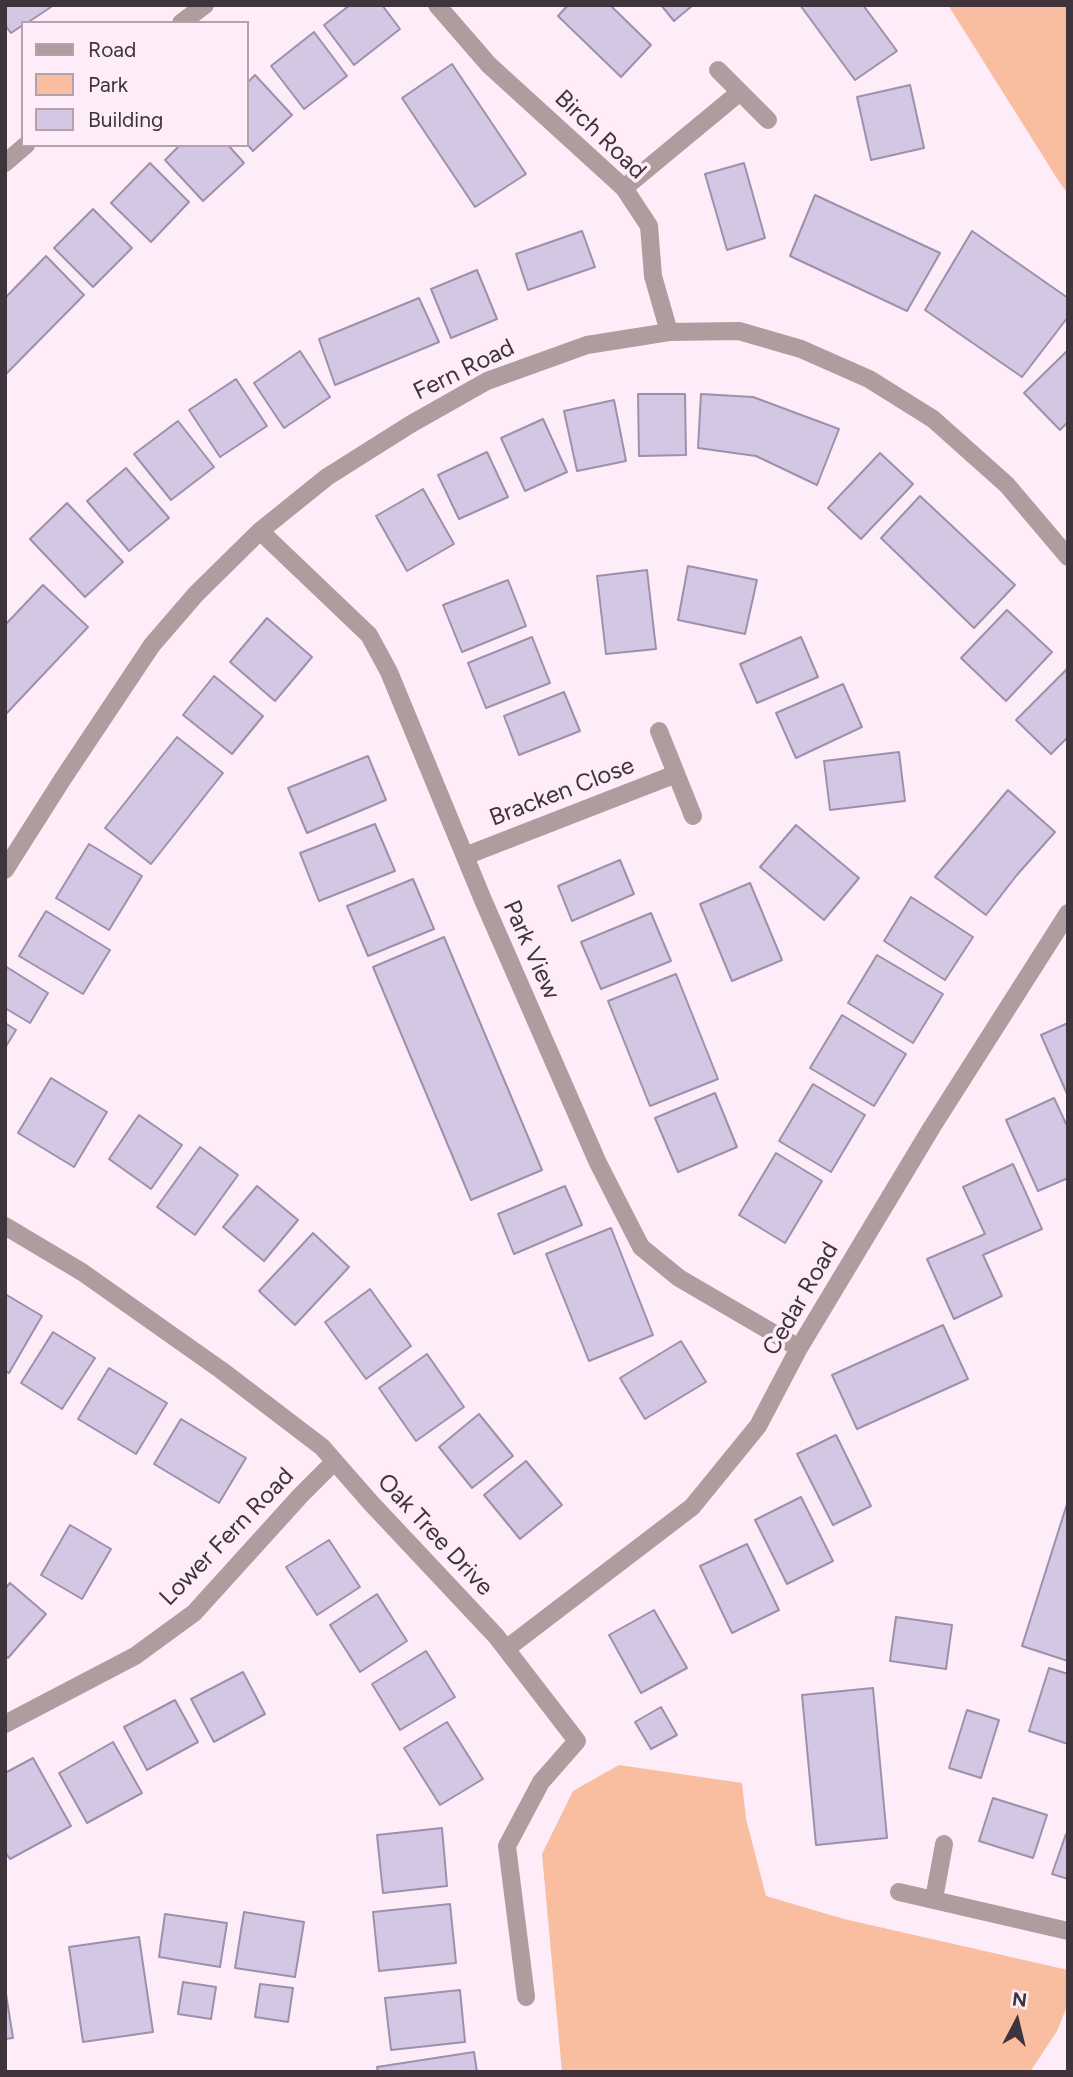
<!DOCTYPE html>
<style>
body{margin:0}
#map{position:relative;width:1073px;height:2077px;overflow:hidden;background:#feecf8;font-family:Figtree,sans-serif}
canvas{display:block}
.frame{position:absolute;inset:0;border:7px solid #3f343b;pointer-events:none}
.legend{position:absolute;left:21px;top:21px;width:228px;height:126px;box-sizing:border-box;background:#feecf8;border:2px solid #b2a2ac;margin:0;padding:9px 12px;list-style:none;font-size:21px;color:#3f343b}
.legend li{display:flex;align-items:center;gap:14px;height:35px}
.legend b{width:35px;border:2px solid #b2a2ac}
.north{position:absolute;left:982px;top:1986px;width:70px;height:70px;-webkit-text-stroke:5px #feecf8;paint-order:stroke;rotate:7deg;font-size:19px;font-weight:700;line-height:28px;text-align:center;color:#3f343b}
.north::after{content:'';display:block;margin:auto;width:24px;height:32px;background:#3f343b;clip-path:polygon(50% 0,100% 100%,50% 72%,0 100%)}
</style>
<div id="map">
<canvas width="1073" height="2077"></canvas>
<div class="frame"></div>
<ul class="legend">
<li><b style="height:9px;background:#ad9d9e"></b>Road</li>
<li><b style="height:19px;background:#f9bda0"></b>Park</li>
<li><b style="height:19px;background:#d3c7e3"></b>Building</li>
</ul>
<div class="north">N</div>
</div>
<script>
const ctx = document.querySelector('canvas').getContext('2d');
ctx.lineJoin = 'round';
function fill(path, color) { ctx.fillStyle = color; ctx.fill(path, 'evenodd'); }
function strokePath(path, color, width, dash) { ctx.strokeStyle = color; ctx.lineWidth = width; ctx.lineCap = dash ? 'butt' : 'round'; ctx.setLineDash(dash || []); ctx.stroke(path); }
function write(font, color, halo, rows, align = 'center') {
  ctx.font = font + ' Figtree,sans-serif'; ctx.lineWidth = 7; ctx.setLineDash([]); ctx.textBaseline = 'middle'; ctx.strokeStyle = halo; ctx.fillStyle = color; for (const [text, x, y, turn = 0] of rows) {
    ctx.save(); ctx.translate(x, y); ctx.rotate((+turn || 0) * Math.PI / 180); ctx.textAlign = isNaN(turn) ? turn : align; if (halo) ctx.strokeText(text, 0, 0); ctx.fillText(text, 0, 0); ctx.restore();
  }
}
fill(new Path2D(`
 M948,5h120v189l-10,-14z
 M619,1765l123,18 4,36 20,77 78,23 224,51v34l-11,27 -27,41h-468l-20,-218 31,-63z`), '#f9bda0');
const building = new Path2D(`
 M5,5h49l-27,18h-4v2l-12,8 -6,-8z
 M350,5h32l18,24 -46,36 -30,-40z
 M568,5h42l41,40 -30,32 -63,-61z
 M661,5h32l-19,16z
 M800,5h63l34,46 -42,29z
 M314,32l33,44 -43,33 -33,-43z
 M452,64l74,110 -51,33 -73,-109z
 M255,75l37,40 -39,36 -6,-7v-61z
 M910,85l14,63 -53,12 -14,-63z
 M180,145h48l16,18 -41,38 -38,-41z
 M150,163l39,39 -38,40 -40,-39z
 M744,163l21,75 -38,12 -22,-76z
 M815,195l125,58 -33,58 -117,-55z
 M93,209l39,39 -39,39 -39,-39z
 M582,231l13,36 -67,23 -12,-36z
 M972,231l96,67v19l-46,60 -97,-67z
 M46,256l38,39 -79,80v-77z
 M477,270l20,49 -46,19 -20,-49z
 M419,298l20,44 -104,43 -16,-46z
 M1068,350v72l-8,8 -36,-37z
 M300,351l30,46 -46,31 -30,-45z
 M236,379l31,47 -47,31 -31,-47z
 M638,394h47l1,61 -47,1z
 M701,394l52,3 86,32 -22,56 -61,-29 -58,-8z
 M614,400l12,61 -49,10 -13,-60z
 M543,419l24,53 -42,19 -24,-53z
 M178,421l36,46 -43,33 -37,-46z
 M487,452l21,45 -49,22 -21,-44z
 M880,453l33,31 -52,55 -33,-31z
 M126,468l43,50 -40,33 -42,-50z
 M423,489l31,55 -47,27 -31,-55z
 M920,496l95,89 -41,43 -93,-90z
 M67,503l56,59 -38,35 -55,-58z
 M688,566l69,14 -12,54 -67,-14z
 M647,570l9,79 -50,5 -9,-78z
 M508,580l18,46 -64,26 -19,-47z
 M43,585l45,42 -83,88v-90z
 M1007,610l45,42 -46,49 -45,-43z
 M267,618l45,39 -37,44 -45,-39z
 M532,637l18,46 -64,25 -18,-45z
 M801,637l17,40 -61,26 -17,-39z
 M1068,668v69l-17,17 -35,-34z
 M214,676l49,40 -31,38 -49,-39z
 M843,684l19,43 -66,31 -20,-45z
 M564,692l16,39 -61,24 -15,-39z
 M177,737l46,36 -72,91 -46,-36z
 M899,752l6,49 -75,9 -6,-49z
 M368,756l18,44 -79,33 -19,-45z
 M1008,790l47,42 -39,44 -30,39 -51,-38z
 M375,824l20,47 -76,30 -19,-48z
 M796,825l63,53 -35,42 -64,-53z
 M89,844l53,32 -33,54 -53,-32z
 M620,860l14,34 -62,27 -14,-35z
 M413,879l21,50 -66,27 -21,-50z
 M750,883l32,77 -50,21 -32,-77z
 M911,897l62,40 -28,43 -61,-39z
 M46,911l64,39 -27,44 -64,-38z
 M651,913l20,48 -70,28 -20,-47z
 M444,937l98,233 -71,30 -98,-233z
 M877,955l66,39 -30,49 -65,-40z
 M5,966l43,27 -18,30 -25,-15z
 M676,974l42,105 -68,27 -42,-105z
 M842,1015l64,39 -32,52 -64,-38z
 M5,1023l11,7 -11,18z
 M1068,1023v73l-27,-61z
 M51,1078l56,34 -33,55 -56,-34z
 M813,1084l52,31 -34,57 -52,-31z
 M715,1093l22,54 -59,25 -23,-54z
 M1054,1098l14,30v50l-30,13 -32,-71z
 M139,1115l43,30 -31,44 -42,-30z
 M200,1147l38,28 -43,60 -38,-28z
 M776,1153l46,28 -37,62 -46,-28z
 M1013,1164l29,65 -59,26 19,41 -48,23 -27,-60 58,-25 -22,-47z
 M257,1186l41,34 -34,41 -41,-34z
 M565,1186l17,39 -68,29 -16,-40z
 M611,1228l42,107 -64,26 -43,-107z
 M313,1233l36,34 -54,58 -36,-34z
 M370,1289l41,57 -45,33 -41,-57z
 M5,1294l37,22 -33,57 -4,-2z
 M943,1325l25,54 -111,50 -25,-54z
 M53,1332l42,26 -33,51 -41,-26z
 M681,1341l25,41 -61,37 -25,-41z
 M427,1354l37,53 -48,34 -37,-53z
 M109,1368l58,35 -31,51 -58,-35z
 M479,1414l34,42 -41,32 -33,-41z
 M181,1419l65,39 -27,45 -65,-39z
 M836,1435l35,71 -38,19 -36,-71z
 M526,1461l36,44 -42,34 -36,-44z
 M801,1497l32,64 -46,23 -32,-64z
 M1067,1504h1v157l-46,-15z
 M70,1525l41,24 -29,50 -41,-24z
 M329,1540l31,47 -43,28 -31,-48z
 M747,1544l32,66 -47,23 -32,-67z
 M10,1583l36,31 -38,44 -3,-3v-66z
 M377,1594l30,47 -47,31 -30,-47z
 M654,1610l33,58 -46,25 -32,-58z
 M896,1617l56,8 -6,44 -56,-8z
 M426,1651l29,46 -55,33 -28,-46z
 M1049,1668l19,6v70l-39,-13z
 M243,1672l22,42 -51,28 -23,-43z
 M873,1688l14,150 -71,7 -14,-150z
 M175,1700l23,42 -51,28 -23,-43z
 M661,1707l16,28 -26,14 -16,-27z
 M967,1710l32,10 -18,58 -32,-10z
 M447,1722l36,57 -43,26 -36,-57z
 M113,1742l29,51 -55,30 -28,-50z
 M33,1758l38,68 -61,33 -5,-7v-79z
 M993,1798l54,17 -14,43 -54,-17z
 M442,1828l5,58 -64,7 -6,-58z
 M1066,1834l2,1v44l-16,-5z
 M450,1904l6,59 -77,8 -6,-59z
 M244,1912l60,10 -9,55 -60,-9z
 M165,1914l62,9 -7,44 -61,-10z
 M139,1937l14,95 -70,10 -14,-95z
 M183,1982l33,5 -5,32 -33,-5z
 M260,1984l33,4 -5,34 -33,-5z
 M5,1988l8,50 -8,1z
 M460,1990l5,52 -74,8 -6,-52z
 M474,2052l3,20h-99l-1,-5z`);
fill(building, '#d3c7e3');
strokePath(building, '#9c91ac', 2);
strokePath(new Path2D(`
 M437,5l52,60 135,123 25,38 4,50 16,56
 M181,23l24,-18
 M718,70l50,50
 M5,163l21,-18
 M624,188l116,-96
 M260,531l109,104 20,37 94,228 115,263 43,84 38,31 120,70
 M659,731l34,85
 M465,856l211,-82
 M5,870l57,-90 90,-135 44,-51 64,-63 67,-54 84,-53 76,-43 100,-36 82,-13 70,-1 62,18 68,30 64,40 74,66 61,72
 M5,1226l77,46 139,98 101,77 49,56 125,133 81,105 -36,41 -34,64 19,151
 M506,1649l186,-142 66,-81 41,-78 133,-221 136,-214
 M5,1724l130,-68 59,-43 107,-118 33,-33
 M899,1892l169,39
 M934,1899l10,-55`), '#ad9d9e', 18);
write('24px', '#3f343b', '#feecf8', [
 ["Birch Road",600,135,44],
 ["Fern Road",464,370,-26],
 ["Bracken Close",562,792,-21],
 ["Park View",531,950,66],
 ["Cedar Road",801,1299,-60],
 ["Oak Tree Drive",435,1535,47],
 ["Lower Fern Road",227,1537,-46]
]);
</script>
